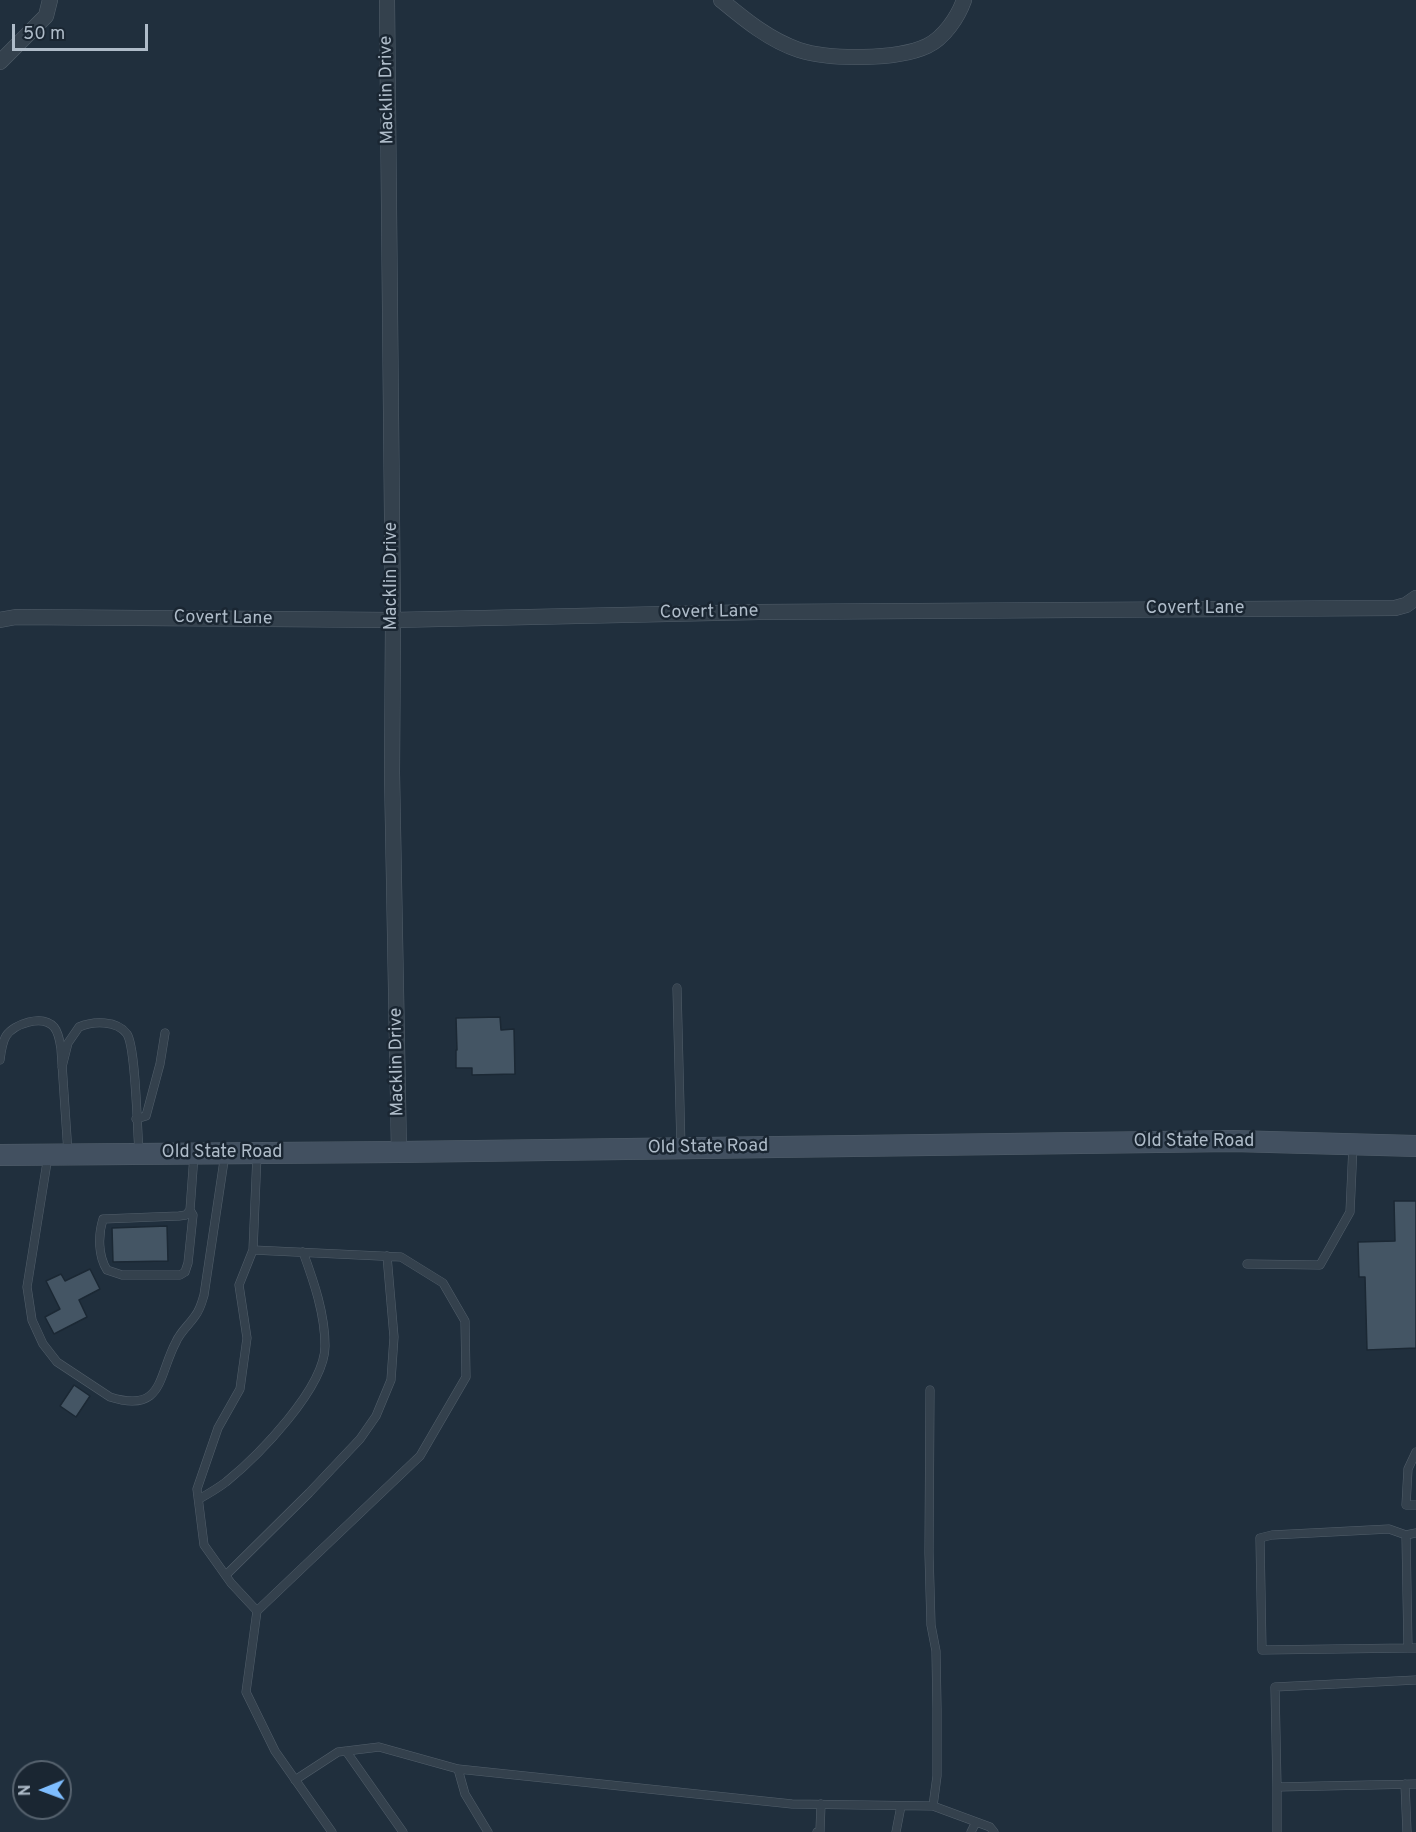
<!DOCTYPE html>
<style>
body{margin:0}
#map{position:relative;width:1416px;height:1832px;overflow:hidden;background:#202f3d;font-family:Overpass,sans-serif}
canvas{display:block}
.north{position:absolute;left:12px;top:1760px;width:60px;height:60px;box-sizing:border-box;background:#1a2632;border:2px solid #56626e;border-radius:50%;rotate:269deg;font-size:16px;font-weight:700;line-height:24px;text-align:center;color:#afbcc9}
.north::after{content:'';display:block;margin:auto;width:21px;height:27px;background:#7ebdff;clip-path:polygon(50% 0,100% 100%,50% 72%,0 100%)}
.scale{position:absolute;left:12px;top:24px;width:136px;height:27px;box-sizing:border-box;border:3px solid #afbcc9;border-top:0;padding-left:8px;font-size:18px;line-height:21px;white-space:nowrap;color:#afbcc9;-webkit-text-stroke:4px #1a2632;paint-order:stroke}
</style>
<div id="map">
<canvas width="1416" height="1832"></canvas>
<div class="north">N</div>
<div class="scale">50 m</div>
</div>
<script>
const ctx = document.querySelector('canvas').getContext('2d');
ctx.lineJoin = 'round';
function fill(path, color) { ctx.fillStyle = color; ctx.fill(path, 'evenodd'); }
function strokePath(path, color, width, dash) { ctx.strokeStyle = color; ctx.lineWidth = width; ctx.lineCap = dash ? 'butt' : 'round'; ctx.setLineDash(dash || []); ctx.stroke(path); }
function write(font, color, halo, rows, align = 'center') {
  ctx.font = font + ' Overpass,sans-serif'; ctx.lineWidth = 5; ctx.setLineDash([]); ctx.textBaseline = 'middle'; ctx.strokeStyle = halo; ctx.fillStyle = color; for (const [text, x, y, turn = 0] of rows) {
    ctx.save(); ctx.translate(x, y); ctx.rotate((+turn || 0) * Math.PI / 180); ctx.textAlign = isNaN(turn) ? turn : align; if (halo) ctx.strokeText(text, 0, 0); ctx.fillText(text, 0, 0); ctx.restore();
  }
}
const building = new Path2D(`
 M500,1017l1,13 13,-1 1,45 -43,1v-7h-16v-18h1l-1,-32z
 M1394,1201h22v147l-49,2 -2,-73h-6l-1,-35 37,-1z
 M167,1226l1,35 -55,1 -1,-34z
 M90,1269l10,20 -21,11 8,17 -33,17 -9,-17 15,-8 -14,-28 15,-7 4,7z
 M74,1385l16,11 -14,21 -16,-11z`);
fill(building, '#445564');
strokePath(building, '#1b2834', 1.5);
const lane = new Path2D(`
 M677,988l4,160
 M0,1060c1,-8 2,-17 6,-24 8,-12 36,-22 48,-9 5,6 6,15 7,22l7,104
 M62,1067l6,-24 11,-16c14,-6 38,-7 48,7 9,14 10,95 12,117
 M136,1119l10,-3 14,-52 5,-31
 M257,1155l-4,95 -14,35 8,53 -7,51 -22,39 -21,61 7,56 27,38 26,28 -11,81 29,59 57,81
 M48,1156l-21,131 5,33 11,24 14,18 53,35c54,17 48,-22 66,-55 4,-10 13,-17 19,-26 5,-6 7,-14 9,-21l21,-141
 M190,1210l-4,5 -7,1 -76,3c-5,16 -5,37 4,51l15,5h58l5,-3 3,-9 5,-48 -3,-5 4,-55
 M253,1250l148,7 42,26 22,38 1,56 -46,79 -163,155
 M1247,1264l73,1 30,-53 3,-66
 M930,1390l-1,163 2,72 5,26 1,58v67l-4,30
 M1416,1452l-8,17 -2,36h10
 M199,1499c9,-5 19,-11 27,-17 32,-26 99,-94 99,-136 0,-32 -11,-64 -22,-94
 M1416,1533l-10,2 2,113h8
 M1406,1535l-17,-6 -117,6 -12,3 2,112 146,-2
 M226,1575l83,-82 51,-54 16,-23 15,-36 3,-43 -7,-81
 M1416,1680l-141,7 2,100 139,-3
 M346,1751l57,81
 M458,1769l7,25 23,38
 M295,1780l43,-28 41,-5 79,22 334,35 141,2 57,21 4,5
 M1405,1784l2,48
 M1277,1787v45
 M817,1832l3,-1 1,-27
 M896,1832l5,-26
 M971,1832l5,-10`);
const street = new Path2D(`
 M387,0l6,620 -1,153 7,379
 M721,0c23,19 48,40 78,50 31,10 98,10 128,-4 17,-8 31,-29 37,-46
 M0,62l46,-46 4,-16
 M0,620l16,-3 377,3 366,-8 636,-4 11,-3 10,-7`);
const secondary = new Path2D(`
 M0,1155l399,-3 834,-11 183,5`);
strokePath(lane, '#525f6b', 9);
strokePath(street, '#525f6b', 16);
strokePath(secondary, '#525f6b', 22);
strokePath(lane, '#34414d', 8);
strokePath(street, '#34414d', 15);
strokePath(secondary, '#425060', 21);
write('18px', '#afbcc9', '#1a2632', [
 ["Macklin Drive",388,90,-91],
 ["Macklin Drive",392,576,-90],
 ["Covert Lane",1195,609],
 ["Covert Lane",709,613,-1],
 ["Covert Lane",223,619,1],
 ["Macklin Drive",398,1062,-91],
 ["Old State Road",1194,1142],
 ["Old State Road",708,1148,-1],
 ["Old State Road",222,1153]
]);
</script>
